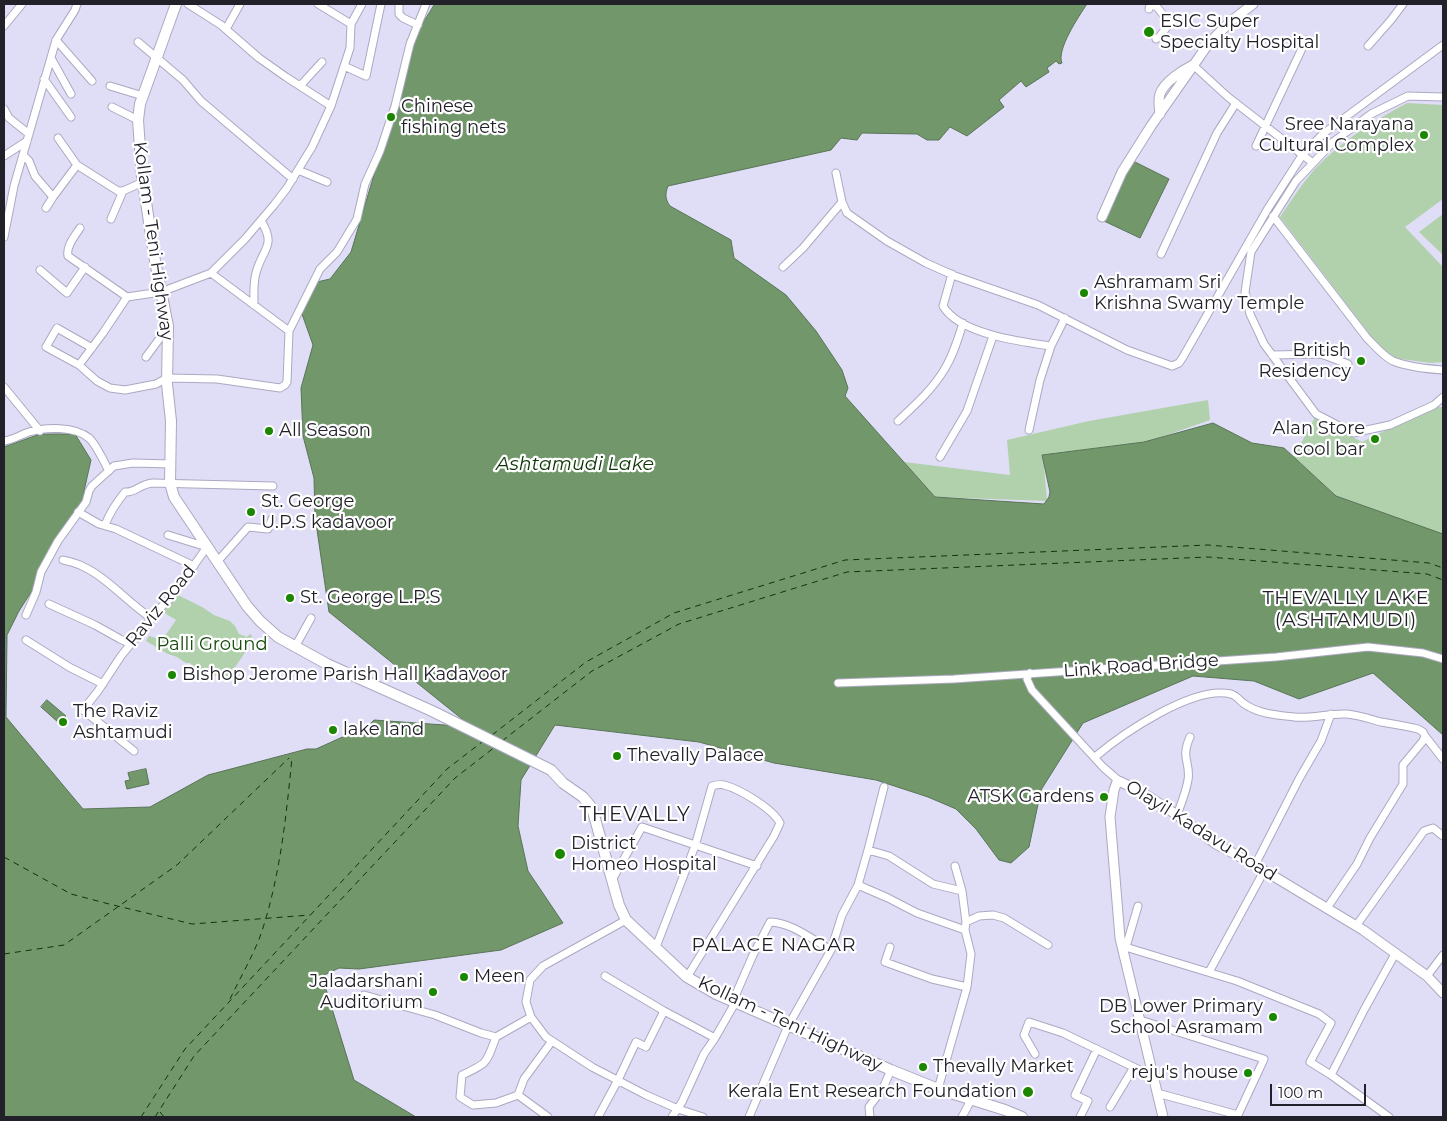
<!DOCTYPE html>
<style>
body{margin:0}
#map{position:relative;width:1447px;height:1121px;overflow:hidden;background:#e0ddf6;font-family:Montserrat,sans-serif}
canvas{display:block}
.frame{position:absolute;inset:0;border:5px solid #22212a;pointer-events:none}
.scale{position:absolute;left:1270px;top:1084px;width:96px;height:22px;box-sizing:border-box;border:2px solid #22212a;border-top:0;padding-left:6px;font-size:15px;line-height:18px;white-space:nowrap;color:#22212a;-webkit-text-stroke:4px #fff;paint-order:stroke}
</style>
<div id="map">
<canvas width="1447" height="1121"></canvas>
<div class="frame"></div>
<div class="scale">100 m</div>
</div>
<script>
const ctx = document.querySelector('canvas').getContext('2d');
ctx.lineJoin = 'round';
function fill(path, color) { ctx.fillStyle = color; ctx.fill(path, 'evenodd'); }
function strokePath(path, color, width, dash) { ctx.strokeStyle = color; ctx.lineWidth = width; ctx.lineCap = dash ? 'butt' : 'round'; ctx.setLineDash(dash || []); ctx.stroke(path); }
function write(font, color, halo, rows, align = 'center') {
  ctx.font = font + ' Montserrat,sans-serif'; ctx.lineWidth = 4.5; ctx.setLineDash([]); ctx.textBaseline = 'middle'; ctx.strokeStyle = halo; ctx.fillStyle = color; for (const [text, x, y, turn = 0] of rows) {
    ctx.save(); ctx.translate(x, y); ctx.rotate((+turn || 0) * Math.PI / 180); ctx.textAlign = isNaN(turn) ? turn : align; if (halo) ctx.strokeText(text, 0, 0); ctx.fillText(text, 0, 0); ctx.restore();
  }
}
fill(new Path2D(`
 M1407,103l36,2v94l-38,28 38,40v95l-12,1 -44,-6 -107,-140c11,-16 21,-32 34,-47 26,-28 59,-49 93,-67z
 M1443,214v41l-24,-23z
 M1208,400l2,20 -60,21 -107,14 4,46 -112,-4 -31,-35 106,13 -3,-35 82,-19z
 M1433,407h10l-1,128 -106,-39 -42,-39 21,-40 47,25z
 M178,595l24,12 12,8 16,6 5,5 4,8 8,3 3,-3 2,2 -4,12 -19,28c-15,0 -30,-1 -39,-13h-4l-9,-6 -9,-3 -22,-13 3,-5 10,3h4l13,-19 -13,-8z`), '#b1d1ac');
const water = new Path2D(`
 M435,4h652c-8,12 -31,46 -25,59l-3,1 -3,-3 -9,7 2,4 -23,15 -5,-6 -22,19 5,7 -37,29 -17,-9 -11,13h-12l-10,-6 -55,-1 -5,7 -16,-2 -10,12 -163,36c-3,8 -3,13 2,20l61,34 3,18 52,37 30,36 26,39 6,18 -3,8 90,101 109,7 5,-7 1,-5 -8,-37 102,-13 69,-19 39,20 32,5 52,48 107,38v201l-70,-62 -74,26 -45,-18 -61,-5 -110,47 -42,67 -12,57 -18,16 -12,-3 -23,-31 -20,-20 -28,-12 -52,-17 -102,-17 -75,-21 -144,-17 -34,55 -3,46 10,45 35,52 -62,27 -142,19 -20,-1 -17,8 32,104 62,37h-412v-670l36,-13h35l16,26 -7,31v10l-45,71 -6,17 -14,22 -12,24 -1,82 77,92 67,-2 58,-32 99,-26h9l31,-14 16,-4 11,-11 98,7 -143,-115 -14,-96 -1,-38 -11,-42 -2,-48 12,-43 -11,-31 15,-32 13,-3 21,-27 59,-198 8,-23z
 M1133,161l36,18 -29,59 -36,-17z
 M47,700l19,16 -7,7 -18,-16z
 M146,769l3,15 -22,5 -2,-8 5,-1 -2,-7z`);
fill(water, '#71976a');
strokePath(water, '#597457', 1);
strokePath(new Path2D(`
 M492,735l94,-73 88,-49 171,-53 363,-15 221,18 14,5
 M502,741l90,-70 87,-47 168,-52 361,-15 219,17 16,6
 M4,857l67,37 38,10 83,20 118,-9
 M4,954l60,-9 113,-80 112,-107
 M230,999c10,-21 23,-43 31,-65 19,-57 25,-116 31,-176
 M160,1112l4,5
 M141,1117l44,-68 262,-280 35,-27
 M155,1117l39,-61 261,-278 40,-31`), '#0e3607', 1, [6, 5]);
const minor = new Path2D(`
 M188,4l33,21 38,33 27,19 45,29
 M318,4l33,20
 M399,4v10l4,4 15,7
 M1149,9l1,-4 6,1 14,17 -10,13 -4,3
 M4,26l18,-22
 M226,29l14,-25
 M56,40l36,41
 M138,42l45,38 18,21 92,78
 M1368,46l23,-26 12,-16
 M51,58l20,36
 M1193,65l35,32 85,66
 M344,66l22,10 15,-72
 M44,79l27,38
 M110,86l33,10
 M300,86l22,-24
 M1443,97l-35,-1 -37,18 -38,28 -37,39 -45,71 -6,40 5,22 14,30 52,70 37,19 37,-8 44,-20 9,-8
 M112,107l26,13
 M4,109l5,9 20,16
 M58,138l19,27
 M1256,146l50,-106
 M23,155l6,6 6,15 18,21 -7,11
 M4,156l23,-15
 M298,170l29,12
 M836,173l6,29 5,11 40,28 39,22 29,13 83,29 89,45 45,16 7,-3 4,-6 84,-147 36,-56 21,-21 119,-88
 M53,197l24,-32 41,26h5l20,-9
 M1273,216l94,122c8,8 16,18 26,23 15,6 35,8 50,9
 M111,219l12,-28
 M80,228c-5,8 -14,18 -12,28l59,41 34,-5 50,-19 34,-34 29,-34 13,-17 25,-41 19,-41 19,-58 1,-24 11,-20
 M4,237l10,-51 42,-146 19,-30 2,-6
 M1161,254l56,-121 19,-30
 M783,267l20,-19 39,-46
 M40,270l27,23 18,-26
 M211,273l78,58
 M952,274l-9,32c16,28 79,36 108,40
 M254,305c0,-11 -1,-22 2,-32 6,-24 21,-27 5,-52
 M92,348l-35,-20 -11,19 33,18 18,16 13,7 15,2 31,-6 11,-6 50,1 63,9 5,-3 2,-3 2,-51 31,-62 17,-17 20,-33 8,-35 15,-33 15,-45 15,-62 16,-40
 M1272,355l49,-1 27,10
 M146,357l22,-30
 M79,365l24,-32 24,-36
 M4,387l36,44
 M898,421c17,-16 34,-31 46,-51 9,-14 14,-31 19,-47
 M1029,430l11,-50 11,-34 14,-28
 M4,441c9,-1 16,-6 25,-9 16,-5 46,-6 60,6 7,6 15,24 20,33
 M940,457l27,-46 26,-75
 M78,512l21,12 17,5 78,37
 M105,525c5,-13 11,-22 20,-33 11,1 14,-8 28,-9l120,3
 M63,560c7,2 13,3 19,6 26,12 45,36 69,52
 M217,562l31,-35 20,2 4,-10
 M49,604l46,21 25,14 11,5
 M26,615l10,-23 5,-20 17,-31 28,-39 3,-11 3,-5 22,-20 19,-3 38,1
 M26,640l43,27 34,17
 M295,647l16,-29
 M1030,673l-3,6 5,11 71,77 16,14
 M838,683l116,-4 322,-22 92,-10 55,6 20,6
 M1425,736l18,23
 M134,751l-51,-41 15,-19 23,-35 38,-47 11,-10 37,-52 -39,-12
 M1095,757c27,-23 98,-72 136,-63 7,2 9,8 15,11 14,9 31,10 48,12 17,2 35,-4 53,-3 11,1 23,5 34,8 12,2 25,4 37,7l5,3 2,4 -2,5 -20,24v19l-33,54 -13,26 -30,44
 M1177,815c4,-11 9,-23 11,-35 3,-18 -8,-21 2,-43
 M868,850l16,-63
 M1255,865l44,-86 22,-38 10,-27
 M612,880l30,-53 115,39
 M858,885l30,13 29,15 48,17
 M626,920l-83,46 -13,14 -4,22 5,15 15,20 46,30 54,28 32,14 25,8
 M966,922l13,-6 14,-1 11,3 44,27
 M1356,926l68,-95 9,-3 10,8
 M1122,946l115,35 82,33 12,9 -21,39 21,13 58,42
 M656,947l39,-101 17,-60c4,-1 9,-2 12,-1 16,4 49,24 56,38l-6,13 -87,141
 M890,947l-5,15 47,17 35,8
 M1126,947l12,-41
 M1209,972l55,-101
 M605,976l59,35 51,27
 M1427,976l16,-21
 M364,995l71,20 46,18 15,4 35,-20
 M1140,1020l124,39 -27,58
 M496,1037c-10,27 -8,26 -34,38l-2,22 13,8 23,-2 22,-8 30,22
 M1035,1054l-11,-19 5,-13 34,11 89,43
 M1331,1075l33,-65 31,-56
 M938,1089l29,-102 4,-33 -6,-24 1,-8 -4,-31 -7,-25
 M1157,1093l81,22
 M518,1095l6,-16 28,-38
 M1110,1107l24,-40
 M598,1117l20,-37 18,-38 10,5 18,-36
 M672,1117l10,-15 22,-48 11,-16 20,-35 1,-9 17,-39 17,-33c23,1 41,17 61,28
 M749,1117l39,-91 43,-76 11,-35 16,-30 10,-35 21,6 44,28 29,7
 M870,1117l-1,-10 14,-19 8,-18
 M962,1117l9,-17
 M1080,1117l8,-16 -13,-6 22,-46`);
const tertiary = new Path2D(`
 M1160,114c-1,-7 -2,-14 0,-20 4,-12 23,-24 33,-29
 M1102,217l20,-45 29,-46 58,-83 21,-21 23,-18
 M1163,1117l-43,-179 -10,-121 4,-27 3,-8 2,-1 26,13 32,21 39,29 39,21 108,65 64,46 16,17`);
const primary = new Path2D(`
 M176,4l-36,100 -2,16 4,56 13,85 13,65 -1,58 4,37 -1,62 4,14 73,109 13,15 18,16 49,27 105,47 119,59 12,13 20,14 9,11 27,97 7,15 61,57 29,17 175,76 47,19 67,21 17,7`);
strokePath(minor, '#aba9c1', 9);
strokePath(tertiary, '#aba9c1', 11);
strokePath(primary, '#aba9c1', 12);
strokePath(minor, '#fff', 7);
strokePath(tertiary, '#fff', 9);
strokePath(primary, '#fff', 10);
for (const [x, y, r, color] of [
 [1149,32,6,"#1b8700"],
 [391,117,5,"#1b8700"],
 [1424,135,5,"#1b8700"],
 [1084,293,5,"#1b8700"],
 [1361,361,5,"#1b8700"],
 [269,431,5,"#1b8700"],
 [1375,439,5,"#1b8700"],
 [251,512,5,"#1b8700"],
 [290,598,5,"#1b8700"],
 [172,675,5,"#1b8700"],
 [63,722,5,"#1b8700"],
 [333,730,5,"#1b8700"],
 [617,756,5,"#1b8700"],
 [1104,797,5,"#1b8700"],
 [560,854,6,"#1b8700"],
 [464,977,5,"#1b8700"],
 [433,992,5,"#1b8700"],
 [1273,1017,5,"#1b8700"],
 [923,1067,5,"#1b8700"],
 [1248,1073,5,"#1b8700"],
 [1028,1092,6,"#1b8700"]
]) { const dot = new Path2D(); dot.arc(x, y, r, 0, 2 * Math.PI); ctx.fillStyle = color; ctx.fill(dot); strokePath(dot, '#fff', 2); }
write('18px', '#22212a', '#fff', [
 ["ESIC Super",1160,22],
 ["Specialty Hospital",1160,43],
 ["Chinese",401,107],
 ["fishing nets",401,128],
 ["Sree Narayana",1414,125,"right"],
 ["Cultural Complex",1414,146,"right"],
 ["Ashramam Sri",1094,283],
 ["Krishna Swamy Temple",1094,304],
 ["British",1351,351,"right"],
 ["Residency",1351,372,"right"],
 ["Alan Store",1365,429,"right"],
 ["cool bar",1365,450,"right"],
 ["All Season",279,431],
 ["St. George",261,502],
 ["U.P.S kadavoor",261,523],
 ["St. George L.P.S",300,598],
 ["Bishop Jerome Parish Hall Kadavoor",182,675],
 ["The Raviz",73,712],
 ["Ashtamudi",73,733],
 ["lake land",343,730],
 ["Thevally Palace",627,756],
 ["ATSK Gardens",1094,797,"right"],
 ["District",571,844],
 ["Homeo Hospital",571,865],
 ["Meen",474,977],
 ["Jaladarshani",423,982,"right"],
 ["Auditorium",423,1003,"right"],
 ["DB Lower Primary",1263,1007,"right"],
 ["School Asramam",1263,1028,"right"],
 ["Thevally Market",933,1067],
 ["reju's house",1238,1073,"right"],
 ["Kerala Ent Research Foundation",1017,1092,"right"]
], 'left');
write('18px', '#22212a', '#fff', [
 ["Kollam - Teni Highway",153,241,82],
 ["Raviz Road",161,606,-51],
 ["Link Road Bridge",1141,666,-4],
 ["Olayil Kadavu Road",1201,831,32],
 ["Kollam - Teni Highway",790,1024,25]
]);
write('18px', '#164b0d', '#fff', [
 ["Palli Ground",212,645]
]);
write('italic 19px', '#0e3607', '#fff', [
 ["Ashtamudi Lake",575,464]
]);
ctx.letterSpacing = '1px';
write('19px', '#22212a', '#fff', [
 ["THEVALLY LAKE",1346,598],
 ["(ASHTAMUDI)",1346,620],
 ["PALACE NAGAR",774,945]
]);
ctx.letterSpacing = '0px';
ctx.letterSpacing = '1px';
write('20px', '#22212a', '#fff', [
 ["THEVALLY",635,815]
]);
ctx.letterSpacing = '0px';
</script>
